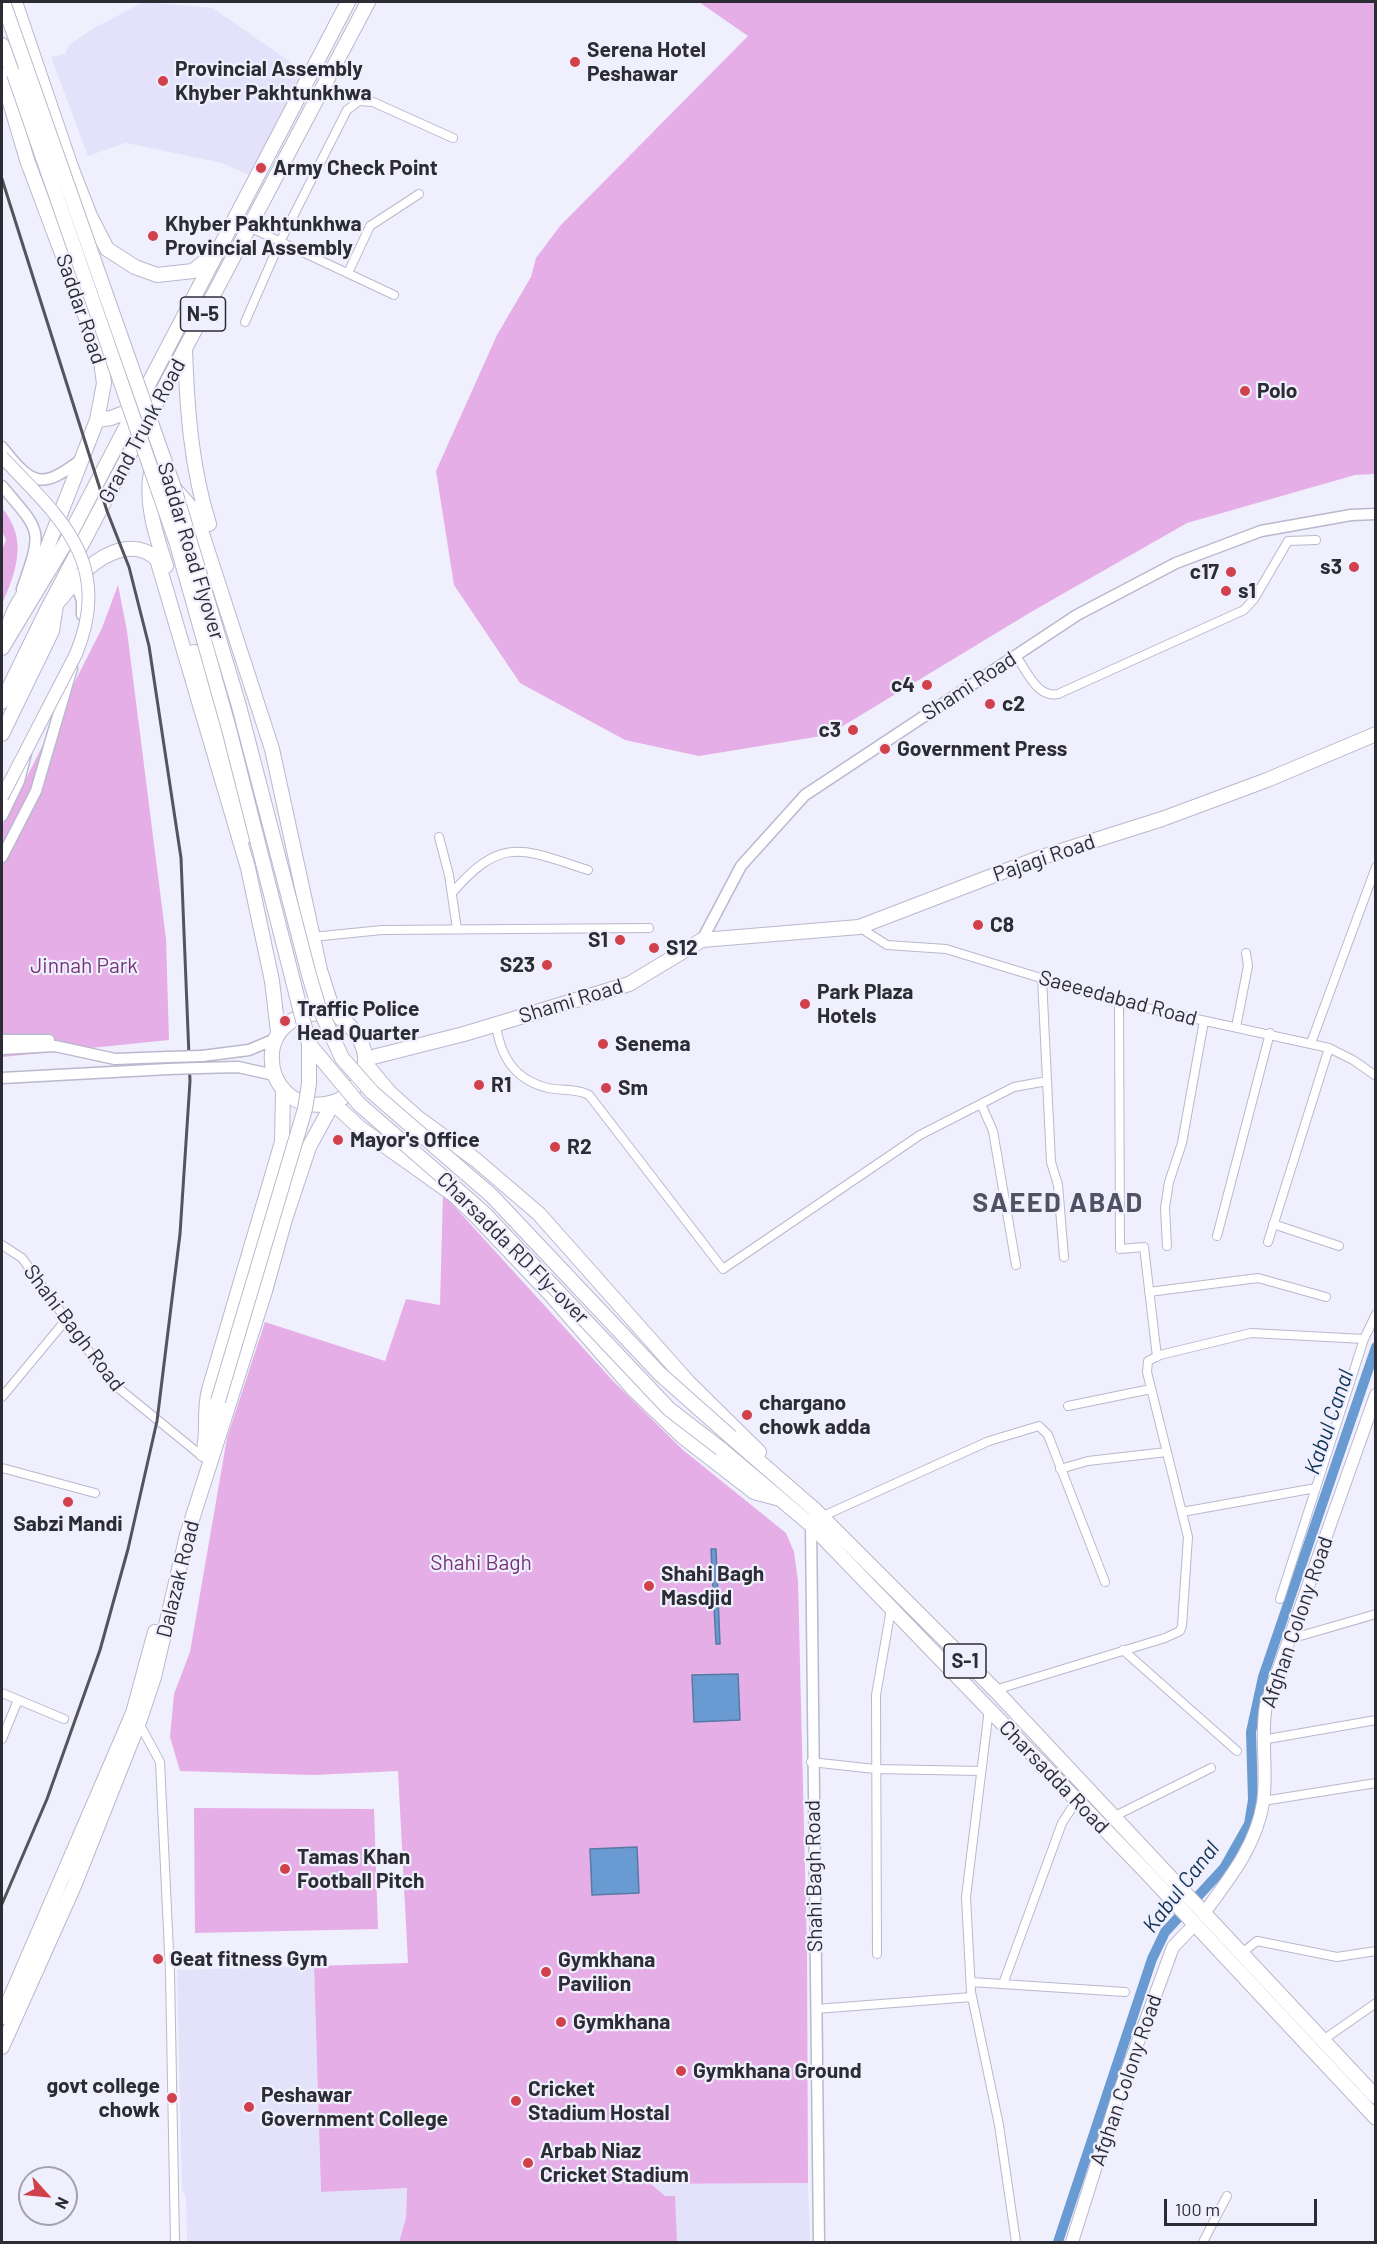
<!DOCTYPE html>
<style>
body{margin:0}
#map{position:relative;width:1377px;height:2244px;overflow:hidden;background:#f0effd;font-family:Barlow,sans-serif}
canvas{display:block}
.frame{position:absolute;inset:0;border:3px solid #2c2c34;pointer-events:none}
.north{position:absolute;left:18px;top:2166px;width:60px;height:60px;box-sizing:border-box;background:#f0effd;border:2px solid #a2a1ad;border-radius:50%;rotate:117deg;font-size:16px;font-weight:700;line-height:24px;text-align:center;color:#2c2c34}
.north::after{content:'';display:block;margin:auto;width:21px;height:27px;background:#d1414b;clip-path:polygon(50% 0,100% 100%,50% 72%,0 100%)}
.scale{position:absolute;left:1164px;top:2199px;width:153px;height:27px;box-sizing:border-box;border:3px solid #2c2c34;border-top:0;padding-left:8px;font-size:18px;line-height:21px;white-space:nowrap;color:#2c2c34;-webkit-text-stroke:4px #f0effd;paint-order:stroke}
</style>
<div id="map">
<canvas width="1377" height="2244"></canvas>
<div class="frame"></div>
<div class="north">N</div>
<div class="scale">100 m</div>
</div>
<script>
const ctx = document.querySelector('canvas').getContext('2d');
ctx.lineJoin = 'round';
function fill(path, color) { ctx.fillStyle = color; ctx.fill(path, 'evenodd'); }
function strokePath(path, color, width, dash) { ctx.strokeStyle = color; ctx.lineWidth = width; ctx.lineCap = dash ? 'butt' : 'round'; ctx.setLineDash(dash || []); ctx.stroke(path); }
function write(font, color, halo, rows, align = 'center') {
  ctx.font = font + ' Barlow,sans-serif'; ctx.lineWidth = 4.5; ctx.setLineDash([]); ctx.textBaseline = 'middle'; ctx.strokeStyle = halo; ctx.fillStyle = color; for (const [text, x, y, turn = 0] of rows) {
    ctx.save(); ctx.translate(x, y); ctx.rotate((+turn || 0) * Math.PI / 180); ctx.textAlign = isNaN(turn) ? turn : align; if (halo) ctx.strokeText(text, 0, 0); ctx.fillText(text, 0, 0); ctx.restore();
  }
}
fill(new Path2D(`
 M144,2l69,6 97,68 -54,102 -34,-15 -96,-20 -38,13 -37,-99 14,-3 4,-9 25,-17z
 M314,1966l7,226 86,-4 -1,30 -7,24h-212l-1,-45 -4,-7 -5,-220z
 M808,2183l2,59h-133l-12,-46 -15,-12z`), '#e4e2fb');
fill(new Path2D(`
 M699,2h676v472l-20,1 -168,48 -156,89 -203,123 -129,21 -74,-16 -105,-57 -66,-98 -18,-114 61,-136 34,-58 5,-19 24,-32 188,-190z
 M2,508c26,31 15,62 0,96v-54l4,-10 -4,-9z
 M118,585l9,46 39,308 3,101 -167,17v-231l100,-198z
 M443,1194l171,188 69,68 103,83 8,19 4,29 9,370 1,232 -157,1 14,12h10l2,46h-278l7,-24 1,-30 -86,4 -7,-226 94,-3 -10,-192 -84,4 -134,-4 -10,-34 4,-43 16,-42 37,-214 38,-116 120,39 21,-62 34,6z
 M194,1808l180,1 4,120 -183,4z`), '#e5aee6');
const water = new Path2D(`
 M711,1549h5l4,95h-4z
 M738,1674l2,46 -46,2 -2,-47z
 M637,1847l2,46 -47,2 -2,-46z`);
fill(water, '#699bd2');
strokePath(water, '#577aa3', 1.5);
strokePath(new Path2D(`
 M1058,2242l94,-283 13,-27 59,-64 25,-44 4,-24 -2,-68 12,-55 113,-330`), '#699bd2', 10);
const minor = new Path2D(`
 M249,227l145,68
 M348,273l22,-47 49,-32
 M245,322l35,-80 67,-132 12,-9 14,1 80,36
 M1016,656c11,15 21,42 42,38l186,-84 10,-11 34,-58 28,-1
 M439,837l10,38 8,54
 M452,893c50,-58 70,-44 136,-23
 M859,927l28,18 59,4 173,53 210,46 24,12 23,16
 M312,937l70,-7 267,-2
 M1042,978l9,184 7,23 6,72
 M1119,1002l1,247 24,-2 13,110
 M496,1024c4,32 18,56 52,64 14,3 28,0 41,7l134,174 197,-134 94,-48 33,-6
 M1236,1027l12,-61 -2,-13
 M1311,1043l65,-176
 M981,1104l12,27 23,134
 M1273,1224l66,22
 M1217,1236l53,-203
 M1268,1242l61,-194
 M2,1245l20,13 89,124 92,75
 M1167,1246l-2,-38 4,-26 13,-39 22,-122
 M1149,1292l109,-14 68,19
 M2,1397l63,-76
 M1068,1406l83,-17
 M2,1468l93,25
 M1060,1469l28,-8 79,-9
 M1182,1512l134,-24
 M821,1517l168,-76 50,-15 9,9 57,147
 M1280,1599l84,-260 12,-25
 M1290,1639l86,-25
 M1123,1650l114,101
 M995,1690l170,-52 15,-7 2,-5 6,-89 -41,-165 1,-11 12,-6 91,-22 113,6
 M2,1693l62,26
 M989,1709l-23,188 5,95 28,133 17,117
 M138,1721l22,41 10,211 5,269
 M2,1739l16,-39
 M1262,1740l114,-20
 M811,1762l64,7 106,2
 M1263,1801l113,-18
 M1113,1817l98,-49
 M1242,1953l15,-12 80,16 39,-6
 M877,1954l-1,-259 15,-86
 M971,1982l154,10
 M1003,1984l59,-161 15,-23
 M816,2009l156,-12
 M1323,2040l53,-37
 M1203,2242l24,-46`);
const tertiary = new Path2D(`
 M2,447c31,39 39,43 80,12
 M2,486c40,47 41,43 20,103
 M75,580l7,21v14
 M2,816l17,-35 7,-28
 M2,857l34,-66 36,-123
 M702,940l39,-74 64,-71 272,-180 99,-52 85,-32 90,-16 25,-1
 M2,1040h47
 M2,1049l53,-3 60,13 53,-2
 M202,1056l47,-6 26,-11
 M199,1068l39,-1 36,8
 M2,1078l166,-9
 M811,1525l8,717`);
const secondary = new Path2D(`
 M1204,1913c25,-34 52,-67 59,-110 5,-32 -3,-65 3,-98l110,-310
 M1072,2242l46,-146 55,-149 21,-22`);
const primary = new Path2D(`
 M15,2l56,165 19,49 17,33 28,18 22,8 36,-4 23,-19
 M2,45l12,29
 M2,75l25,85 73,195 4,28 -7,37 -57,146 -25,43 -13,31
 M185,349c2,59 6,118 24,175
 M97,420l14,-2 26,-10
 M151,472c-6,32 5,63 15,94
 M174,488l21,24 77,237 48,221 14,44c29,17 45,51 15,79 -6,6 -16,10 -24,11 -66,10 -79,-101 9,-90
 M48,611c12,-8 19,-21 28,-31 20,-22 54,-45 81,-21l91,309 24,113 6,51
 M194,652l37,112 15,72
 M365,1059l99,-25 165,-50 73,-44 157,-13 180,-69 123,-39 105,-39 109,-46
 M365,1063l25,30 28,25 58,42 63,54 149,168 71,70
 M209,1434l9,-33
 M731,1437l83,72 181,181 381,407
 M721,1449l90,76 335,347 230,246
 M203,1454c6,-22 0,-40 6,-64l73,-248 1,-52
 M2,2017l131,-304 22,-81
 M2,2047l72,-161 65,-164 15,-45 33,-142 78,-244 20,-72 24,-72 24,-44 27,25 94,67 23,22 74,78 82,94 50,48 71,55 26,7`);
const trunk = new Path2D(`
 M2,648l64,-106 282,-540
 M2,702l44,-90 322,-610
 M2,734l50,-103 4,-26`);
strokePath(minor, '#b9b8ce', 10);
strokePath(tertiary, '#b9b8ce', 13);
strokePath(secondary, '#b9b8ce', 14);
strokePath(primary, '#b9b8ce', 16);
strokePath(trunk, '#b9b8ce', 16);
strokePath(minor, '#fff', 8);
strokePath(tertiary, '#fff', 10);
strokePath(secondary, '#fff', 12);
strokePath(primary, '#fff', 14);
strokePath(trunk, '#fff', 14);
strokePath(new Path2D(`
 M2,179l105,332 22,56 20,79 32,212 9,223 -10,153 -23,187 -29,128 -28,101 -53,149 -45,105`), '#54545d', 3);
const tertiaryBridge = new Path2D(`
 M168,1057l34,-1
 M168,1069l31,-1`);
const secondaryBridge = new Path2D(`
 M2,457c58,61 112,105 74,197l-74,143`);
const primaryBridge = new Path2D(`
 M3,2l171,486 65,218 70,269 9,30 24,53 30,34 120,104 168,178 71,63
 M14,74l163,470 52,185 80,315v40l-4,25 -87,292
 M309,1044l50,60 125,109 185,196 52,40`);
strokePath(tertiaryBridge, '#b9b8ce', 13, []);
strokePath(secondaryBridge, '#b9b8ce', 14, []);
strokePath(primaryBridge, '#b9b8ce', 16, []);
strokePath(tertiaryBridge, '#fff', 10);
strokePath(secondaryBridge, '#fff', 12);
strokePath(primaryBridge, '#fff', 14);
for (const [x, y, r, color] of [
 [575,62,6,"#d1414b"],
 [163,81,6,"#d1414b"],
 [261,168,6,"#d1414b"],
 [153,236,6,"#d1414b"],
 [1245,391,6,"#d1414b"],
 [1354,567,6,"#d1414b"],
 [1231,572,6,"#d1414b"],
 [1226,591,6,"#d1414b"],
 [927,685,6,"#d1414b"],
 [990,704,6,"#d1414b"],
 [853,730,6,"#d1414b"],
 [885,749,6,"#d1414b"],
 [978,925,6,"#d1414b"],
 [620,940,6,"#d1414b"],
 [654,948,6,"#d1414b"],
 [547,965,6,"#d1414b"],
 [805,1004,6,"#d1414b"],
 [285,1021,6,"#d1414b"],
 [603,1044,6,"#d1414b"],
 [479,1085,6,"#d1414b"],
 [606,1088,6,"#d1414b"],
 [338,1140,6,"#d1414b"],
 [555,1147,6,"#d1414b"],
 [747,1415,6,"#d1414b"],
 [68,1502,6,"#d1414b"],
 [649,1586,6,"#d1414b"],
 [285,1869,6,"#d1414b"],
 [158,1959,6,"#d1414b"],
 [546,1972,6,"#d1414b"],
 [561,2022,6,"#d1414b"],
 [681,2071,6,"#d1414b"],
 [172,2098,6,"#d1414b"],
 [516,2101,6,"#d1414b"],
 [249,2107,6,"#d1414b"],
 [528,2163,6,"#d1414b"]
]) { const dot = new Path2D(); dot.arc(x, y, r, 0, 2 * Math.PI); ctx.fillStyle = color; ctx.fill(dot); strokePath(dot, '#f0effd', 2); }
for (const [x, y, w] of [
 [203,314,45],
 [965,1661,42]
]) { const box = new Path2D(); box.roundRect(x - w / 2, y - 17, w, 34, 4.5); ctx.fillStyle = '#f0effd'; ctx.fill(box); strokePath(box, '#2c2c34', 1.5); }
write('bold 20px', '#2c2c34', null, [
 ["N-5",203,314],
 ["S-1",965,1661]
]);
write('bold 21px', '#2c2c34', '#f0effd', [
 ["Serena Hotel",587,50],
 ["Peshawar",587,74],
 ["Provincial Assembly",175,69],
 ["Khyber Pakhtunkhwa",175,93],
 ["Army Check Point",273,168],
 ["Khyber Pakhtunkhwa",165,224],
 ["Provincial Assembly",165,248],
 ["Polo",1257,391],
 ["s3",1342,567,"right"],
 ["c17",1219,572,"right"],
 ["s1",1238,591],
 ["c4",915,685,"right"],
 ["c2",1002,704],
 ["c3",841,730,"right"],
 ["Government Press",897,749],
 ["C8",990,925],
 ["S1",608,940,"right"],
 ["S12",666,948],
 ["S23",535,965,"right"],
 ["Park Plaza",817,992],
 ["Hotels",817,1016],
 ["Traffic Police",297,1009],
 ["Head Quarter",297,1033],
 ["Senema",615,1044],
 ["R1",491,1085],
 ["Sm",618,1088],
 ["Mayor's Office",350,1140],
 ["R2",567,1147],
 ["chargano",759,1403],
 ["chowk adda",759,1427],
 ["Sabzi Mandi",68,1524,"center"],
 ["Shahi Bagh",661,1574],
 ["Masdjid",661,1598],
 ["Tamas Khan",297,1857],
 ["Football Pitch",297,1881],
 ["Geat fitness Gym",170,1959],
 ["Gymkhana",558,1960],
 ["Pavilion",558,1984],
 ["Gymkhana",573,2022],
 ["Gymkhana Ground",693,2071],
 ["govt college",160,2086,"right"],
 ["chowk",160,2110,"right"],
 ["Cricket",528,2089],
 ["Stadium Hostal",528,2113],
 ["Peshawar",261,2095],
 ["Government College",261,2119],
 ["Arbab Niaz",540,2151],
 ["Cricket Stadium",540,2175]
], 'left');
write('21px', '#2c2c34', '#f0effd', [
 ["Saddar Road",81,309,71],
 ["Grand Trunk Road",142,431,-62],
 ["Saddar Road Flyover",191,551,73],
 ["Shami Road",969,686,-33],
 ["Pajagi Road",1044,858,-19],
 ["Saeeedabad Road",1118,998,15],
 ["Shami Road",571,1001,-17],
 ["Charsadda RD Fly-over",513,1248,45],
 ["Shahi Bagh Road",74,1328,53],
 ["Dalazak Road",178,1579,-76],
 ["Afghan Colony Road",1297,1622,-71],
 ["Charsadda Road",1054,1777,46],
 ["Shahi Bagh Road",814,1876,-91],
 ["Afghan Colony Road",1126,2080,-71]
]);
write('21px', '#753478', '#f0effd', [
 ["Jinnah Park",84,966],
 ["Shahi Bagh",481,1563]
]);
write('italic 22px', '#103459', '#f0effd', [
 ["Kabul Canal",1329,1422,-71],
 ["Kabul Canal",1181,1887,-52]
]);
ctx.letterSpacing = '1.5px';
write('bold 27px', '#525164', '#f0effd', [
 ["SAEED ABAD",1058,1203]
]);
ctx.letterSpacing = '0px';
</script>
